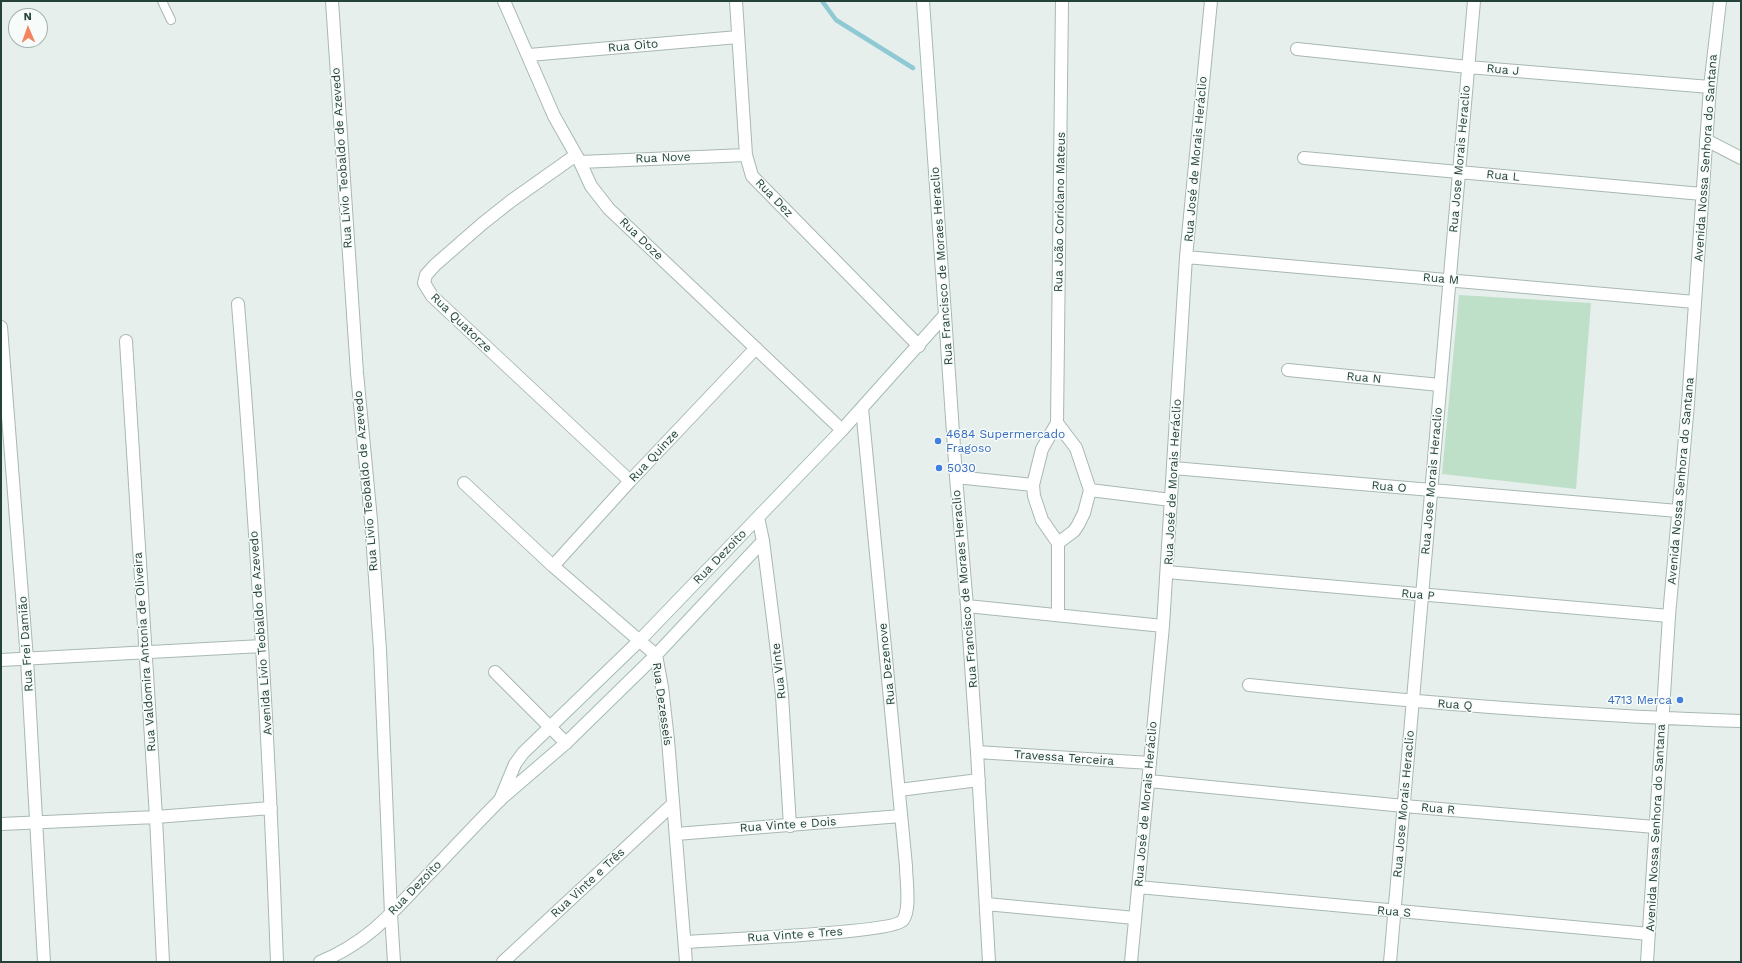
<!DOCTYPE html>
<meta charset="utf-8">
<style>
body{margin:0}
#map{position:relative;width:1742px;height:963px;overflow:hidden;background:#e6efeb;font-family:"Work Sans",sans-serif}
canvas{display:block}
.frame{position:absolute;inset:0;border:2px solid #24423a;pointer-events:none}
.north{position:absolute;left:8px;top:8px;width:40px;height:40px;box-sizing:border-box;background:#f7fbf9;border:1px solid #a3b1ad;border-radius:50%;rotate:358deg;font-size:11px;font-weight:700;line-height:16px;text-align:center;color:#24423a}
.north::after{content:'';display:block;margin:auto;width:14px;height:18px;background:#f4845f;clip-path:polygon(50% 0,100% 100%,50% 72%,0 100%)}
</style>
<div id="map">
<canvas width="1742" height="963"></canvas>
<div class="frame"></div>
<div class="north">N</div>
</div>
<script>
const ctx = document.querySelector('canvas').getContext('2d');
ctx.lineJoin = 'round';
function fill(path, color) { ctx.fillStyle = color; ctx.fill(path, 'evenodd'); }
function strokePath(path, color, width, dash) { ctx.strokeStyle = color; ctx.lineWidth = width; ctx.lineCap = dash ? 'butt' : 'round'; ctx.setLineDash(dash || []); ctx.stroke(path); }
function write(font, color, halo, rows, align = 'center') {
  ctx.font = font + ' "Work Sans",sans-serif'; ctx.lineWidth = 3; ctx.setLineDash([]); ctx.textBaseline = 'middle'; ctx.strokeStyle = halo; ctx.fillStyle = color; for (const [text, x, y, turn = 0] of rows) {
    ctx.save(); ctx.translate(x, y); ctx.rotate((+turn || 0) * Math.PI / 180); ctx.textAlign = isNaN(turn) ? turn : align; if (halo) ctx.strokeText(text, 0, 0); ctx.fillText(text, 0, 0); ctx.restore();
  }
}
fill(new Path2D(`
 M1459,295l132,8 -15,186 -134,-15z`), '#bfe0c8');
strokePath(new Path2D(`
 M822,1l14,19 77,48`), '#8ec9d4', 4.5);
const lane = new Path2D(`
 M162,1l9,19`);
const street = new Path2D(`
 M332,1l25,372 14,147 9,130 11,264 3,48
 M504,1l50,115 26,46 11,24 18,23 233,221
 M736,1l10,154 6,21 167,170
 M1297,49l171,18 242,20
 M529,55l209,-18
 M1706,140l35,18
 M576,155l-65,46 -29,23 -47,41 -9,10 -2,8 8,13 198,185
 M1304,158l398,36
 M580,162l166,-7
 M1186,257l509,45
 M238,304c18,219 31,439 39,658
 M945,315l11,162 11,129 10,146 12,210
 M1,327l26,332 17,303
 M126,341l30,476 7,145
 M1288,370l152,15
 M1057,423l19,25 14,42 -6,23 -6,12 -4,6 -16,12
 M1173,468l505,43
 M956,477l77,8
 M464,483l89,83 103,89 6,32 6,53 18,222
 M1090,490l81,10
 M763,541l11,86 8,68 8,131
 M553,566l77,-85 126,-133
 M1167,572l502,44
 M967,606l196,20
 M1058,615v-72l-16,-23 -8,-24 -1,-11 9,-36 15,-26 5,-422
 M1,660l261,-14
 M495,672l71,71
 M1249,685c164,17 327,31 492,36
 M977,752l173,11
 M1149,781l255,25 251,21
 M899,790l80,-10
 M1,824l155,-7 115,-9
 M676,834l225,-18
 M1138,887l511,47
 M986,904l149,14
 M685,942c27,-2 209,-9 218,-22 8,-10 3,-41 3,-54l-44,-458
 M320,962c48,-20 72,-49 106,-85 25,-26 49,-52 74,-77
 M503,962l169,-157
 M1131,962l32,-336 23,-369 25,-256
 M1390,962l84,-961
 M1647,962l22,-346 19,-212 22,-317 10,-86`);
const secondary = new Path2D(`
 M502,798l64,-55 90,-88 107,-114 -5,-24
 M500,800l15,-36 8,-11 116,-112 203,-211 103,-115 -22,-314`);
strokePath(lane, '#a8b8b2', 10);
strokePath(street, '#a8b8b2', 14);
strokePath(secondary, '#a4bbb3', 14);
strokePath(lane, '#fff', 8);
strokePath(street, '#fff', 12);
strokePath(secondary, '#fff', 12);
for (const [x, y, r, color] of [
 [938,441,4,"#3f7fe0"],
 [939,468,4,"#3f7fe0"],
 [1680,700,4,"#3f7fe0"]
]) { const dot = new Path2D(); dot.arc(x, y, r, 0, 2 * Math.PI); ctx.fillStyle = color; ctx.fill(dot); strokePath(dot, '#f7fbf9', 1.5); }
write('12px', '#24423a', '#f7fbf9', [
 ["Rua Oito",633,46,-5],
 ["Rua J",1503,70,5],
 ["Rua Livio Teobaldo de Azevedo",342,158,-94],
 ["Rua Nove",663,158,-2],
 ["Avenida Nossa Senhora do Santana",1706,158,-86],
 ["Rua José de Morais Heráclio",1196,159,-85],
 ["Rua Jose Morais Heraclio",1460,159,-85],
 ["Rua L",1503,176,5],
 ["Rua Dez",774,198,46],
 ["Rua João Coriolano Mateus",1060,212,-89],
 ["Rua Doze",641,239,44],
 ["Rua Francisco de Moraes Heraclio",942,266,-94],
 ["Rua M",1441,279,5],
 ["Rua Quatorze",461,323,44],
 ["Rua N",1364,378,5],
 ["Rua Quinze",654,456,-47],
 ["Rua Livio Teobaldo de Azevedo",366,481,-95],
 ["Rua Jose Morais Heraclio",1432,481,-85],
 ["Avenida Nossa Senhora do Santana",1681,481,-85],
 ["Rua José de Morais Heráclio",1173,482,-87],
 ["Rua O",1389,487,5],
 ["Rua Dezoito",720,557,-46],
 ["Rua Francisco de Moraes Heraclio",965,589,-95],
 ["Rua P",1418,595,5],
 ["Avenida Livio Teobaldo de Azevedo",261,633,-94],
 ["Rua Frei Damião",26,644,-94],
 ["Rua Valdomira Antonia de Oliveira",145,652,-94],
 ["Rua Dezenove",887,664,-96],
 ["Rua Vinte",779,671,-96],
 ["Rua Dezesseis",662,704,82],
 ["Rua Q",1455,705,4],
 ["Travessa Terceira",1064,758,4],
 ["Rua José de Morais Heráclio",1146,804,-85],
 ["Rua Jose Morais Heraclio",1404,804,-85],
 ["Rua R",1438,809,5],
 ["Rua Vinte e Dois",788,825,-4],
 ["Avenida Nossa Senhora do Santana",1656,828,-87],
 ["Rua Vinte e Três",588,883,-43],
 ["Rua Dezoito",415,888,-46],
 ["Rua S",1394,912,5],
 ["Rua Vinte e Tres",795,935,-4]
]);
write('12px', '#366cbe', '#f7fbf9', [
 ["4684 Supermercado",946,434],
 ["Fragoso",946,448],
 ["5030",947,468],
 ["4713 Merca",1672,700,"right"]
], 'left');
</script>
